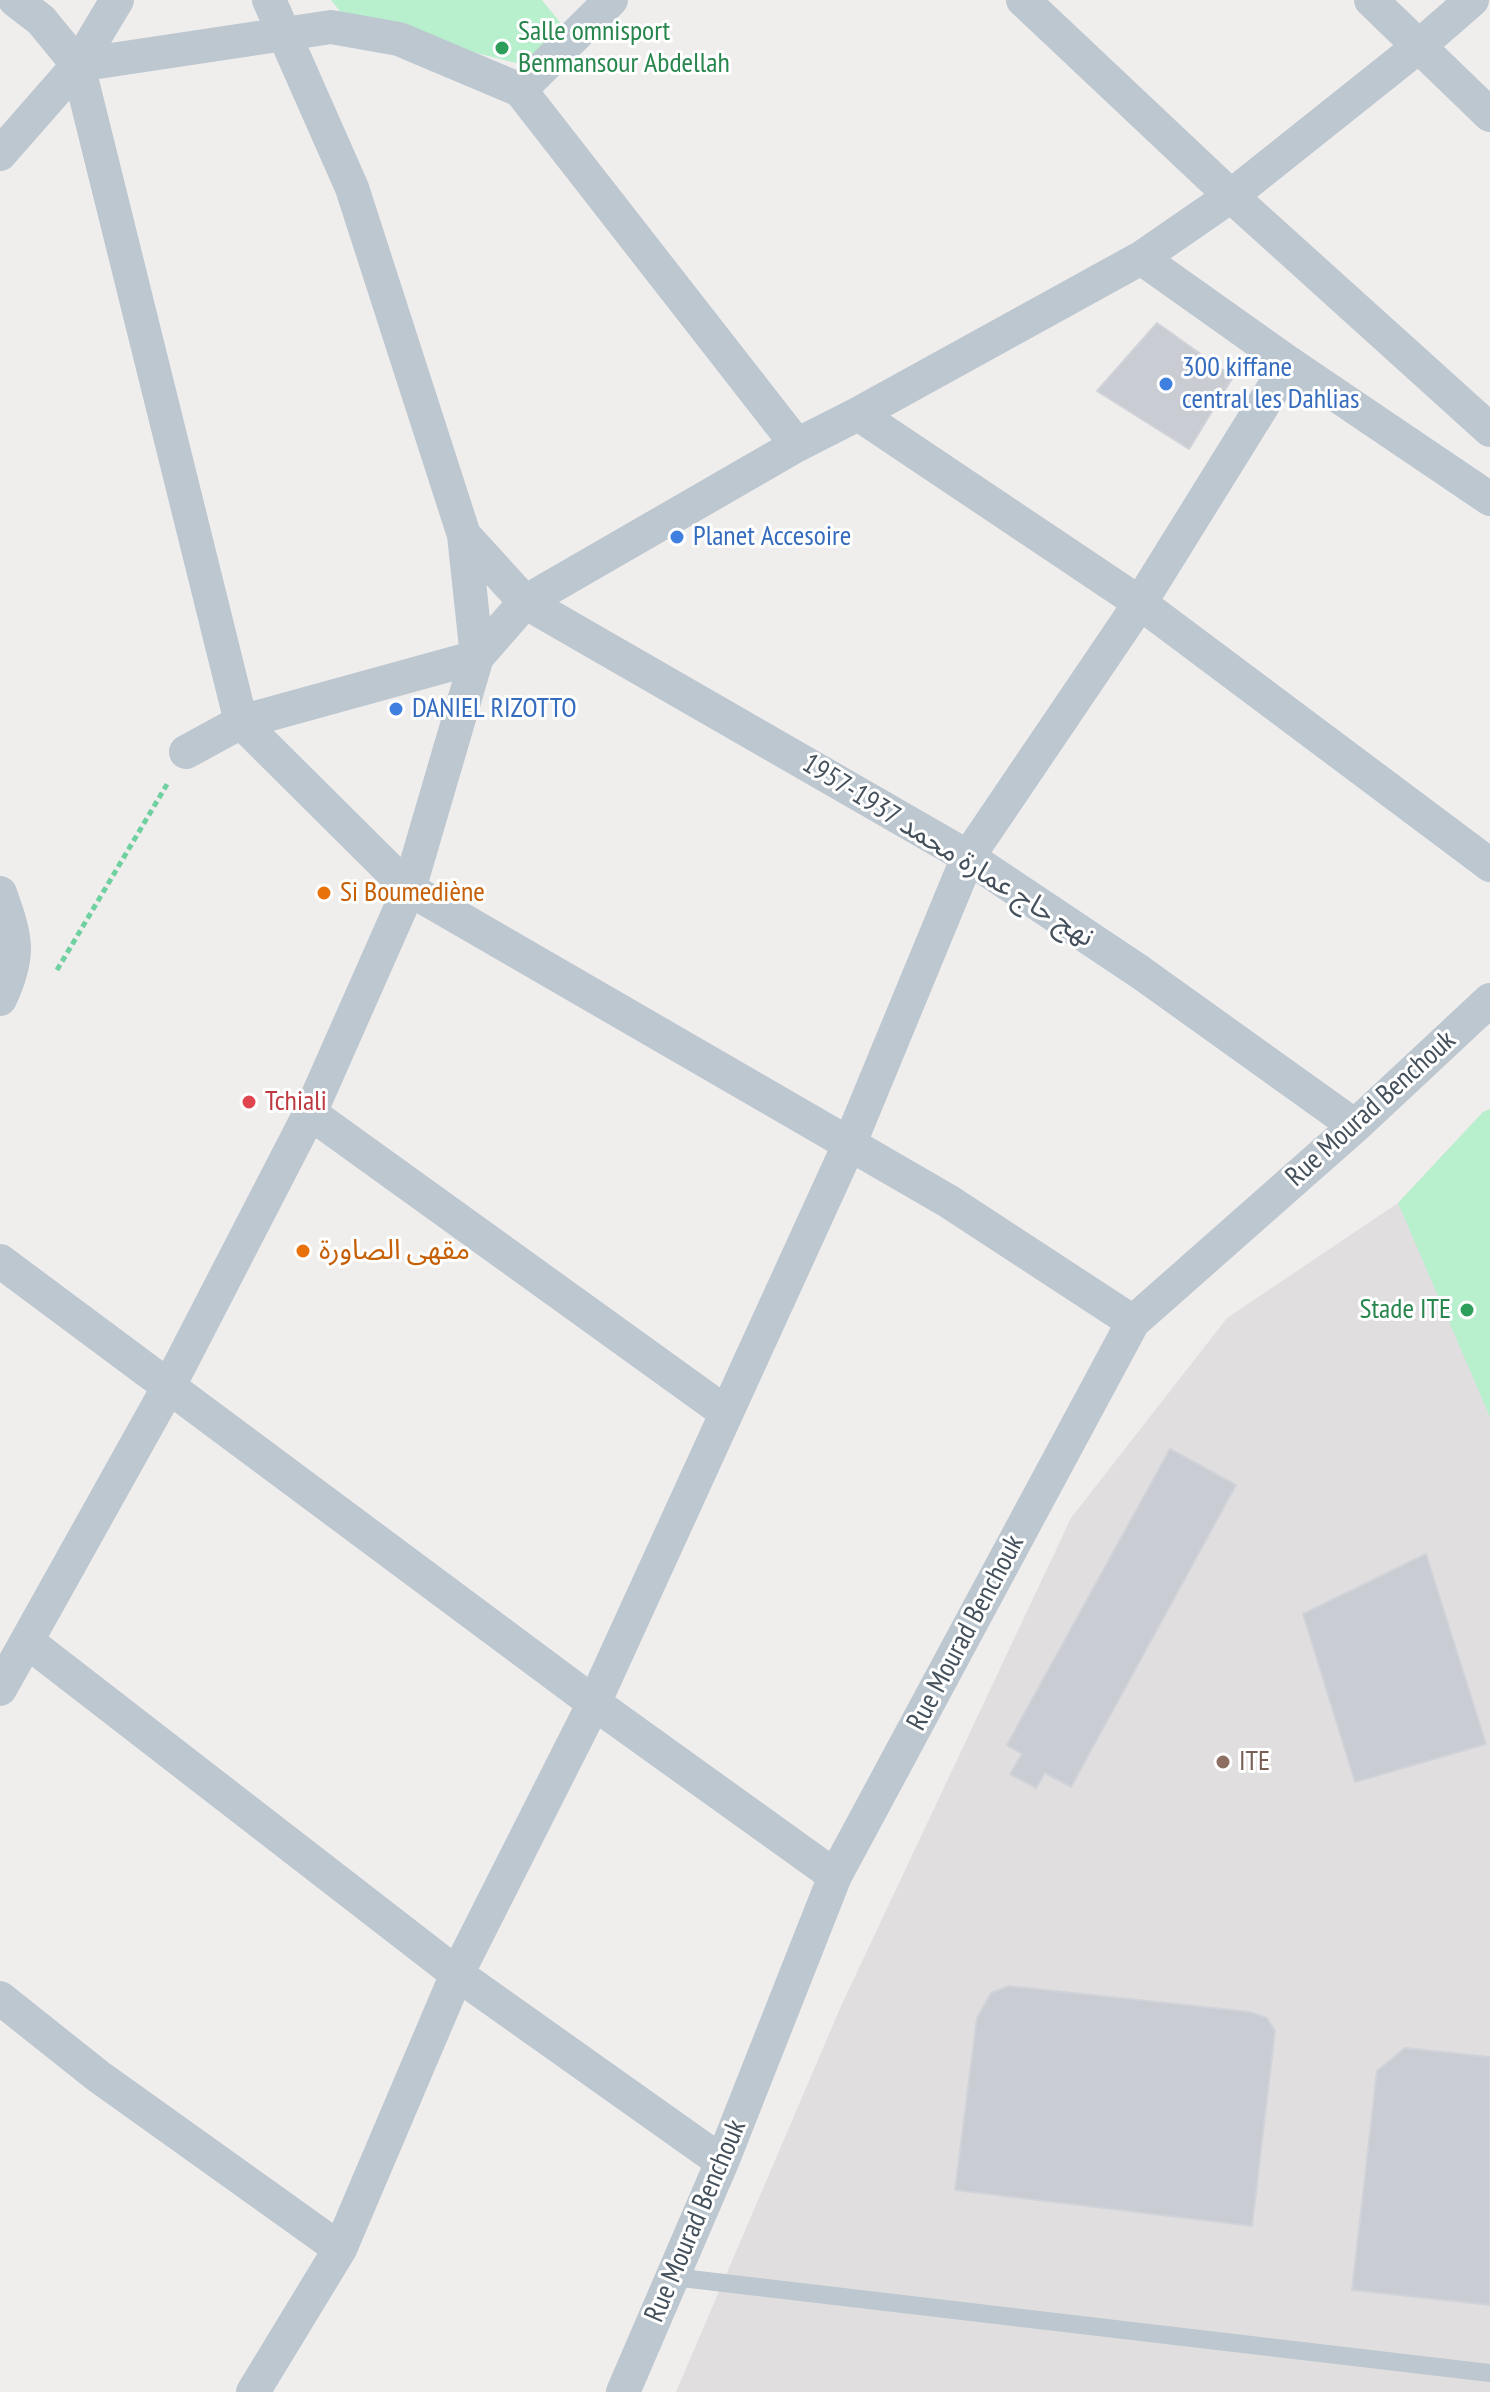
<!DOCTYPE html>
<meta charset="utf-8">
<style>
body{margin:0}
canvas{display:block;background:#f0eded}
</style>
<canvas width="1490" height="2392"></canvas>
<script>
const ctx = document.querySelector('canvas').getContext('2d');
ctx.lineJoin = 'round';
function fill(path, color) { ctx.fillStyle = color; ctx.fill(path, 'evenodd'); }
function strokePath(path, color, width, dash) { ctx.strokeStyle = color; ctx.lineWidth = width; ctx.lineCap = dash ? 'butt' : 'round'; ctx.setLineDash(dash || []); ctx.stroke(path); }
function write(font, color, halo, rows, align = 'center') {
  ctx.font = font + ' "PT Sans Narrow","Noto Sans Arabic",sans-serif'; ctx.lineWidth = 6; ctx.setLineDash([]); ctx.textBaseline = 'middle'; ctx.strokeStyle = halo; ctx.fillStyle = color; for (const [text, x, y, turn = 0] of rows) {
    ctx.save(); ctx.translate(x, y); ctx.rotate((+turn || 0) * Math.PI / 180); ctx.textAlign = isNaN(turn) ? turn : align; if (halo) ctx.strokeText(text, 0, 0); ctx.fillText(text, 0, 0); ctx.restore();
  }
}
fill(new Path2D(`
 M1490,1109v1283h-814l165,-386 230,-488 156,-200 171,-115 85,-91z`), '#e1dedf');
fill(new Path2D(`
 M331,0h211l25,31 -43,34 -177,-45z
 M1490,1109v308l-92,-214 85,-91z`), '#b8f0ce');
const building = new Path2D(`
 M1157,323l76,54 -44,72 -92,-58z
 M1170,1449l66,36 -165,302 -26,-14 -9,15 -26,-14 12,-20 -15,-9z
 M1426,1554l60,190 -131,38 -52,-168z
 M1009,1986l241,26 17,6 8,13 -23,195 -297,-36 22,-172 14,-25z
 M1405,2048l85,9v248l-138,-15 25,-219z`);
fill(building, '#c9ccd2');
strokePath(building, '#d0d3d9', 2);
strokePath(new Path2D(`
 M57,970l112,-189`), '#6fd0a0', 5, [6, 4]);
strokePath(new Path2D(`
 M673,2277l817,96`), '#bcc7d0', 18);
strokePath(new Path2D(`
 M15,0l26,20 37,45
 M269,0l83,188 112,347 61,67 443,255 172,115 215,154
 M1023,0l208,196 259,234
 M1371,0l119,115
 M520,90l91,-90
 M0,154l78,-89 39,-65
 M1141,258l148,105 201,136
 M858,414l282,189 350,262
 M797,445l-277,-355 -121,-51 -68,-12 -253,38 163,657 168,167 539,312 185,121
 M186,752l55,-30 236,-65 48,-55 272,-157 61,-31 283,-156 90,-62 187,-149 54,-47
 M0,893c16,45 21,61 0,106
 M310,1113l415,299
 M0,1261l594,442 241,173
 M28,1642l429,332 265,188
 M0,1689l168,-301 142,-275 99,-224 68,-232 -13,-122
 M0,1998l98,78 242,173
 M253,2392l87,-143 117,-275 137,-271 255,-558 119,-288 172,-254 149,-240
 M623,2392l99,-230 113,-286 298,-554 222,-196 135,-126`), '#bcc7d0', 34);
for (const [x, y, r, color] of [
 [502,48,8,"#2e9e5b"],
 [1166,384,8,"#3f7fe0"],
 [677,537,8,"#3f7fe0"],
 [396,709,8,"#3f7fe0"],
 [324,893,8,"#e8710a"],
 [249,1102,8,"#e0444e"],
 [303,1251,8,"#e8710a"],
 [1467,1310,8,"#2e9e5b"],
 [1223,1762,8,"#8d6e63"]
]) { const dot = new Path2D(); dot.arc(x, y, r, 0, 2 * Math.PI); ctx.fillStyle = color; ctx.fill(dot); strokePath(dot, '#fff', 3); }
write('28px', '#27864d', '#fff', [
 ["Salle omnisport",518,32],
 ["Benmansour Abdellah",518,64],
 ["Stade ITE",1451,1310,"right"]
], 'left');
write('28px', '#366cbe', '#fff', [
 ["300 kiffane",1182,368],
 ["central les Dahlias",1182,400],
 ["Planet Accesoire",693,537],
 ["DANIEL RIZOTTO",412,709]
], 'left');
write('28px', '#44505b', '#fff', [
 ["نهج حاج عمارة محمد 1937-1957",948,851,32],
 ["Rue Mourad Benchouk",1371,1109,-42],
 ["Rue Mourad Benchouk",966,1633,-62],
 ["Rue Mourad Benchouk",696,2221,-67]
]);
write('28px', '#c56008', '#fff', [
 ["Si Boumediène",340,893],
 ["مقهى الصاورة",319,1251]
], 'left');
write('28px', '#be3a42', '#fff', [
 ["Tchiali",265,1102]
], 'left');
write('28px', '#785e54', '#fff', [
 ["ITE",1239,1762]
], 'left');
</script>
